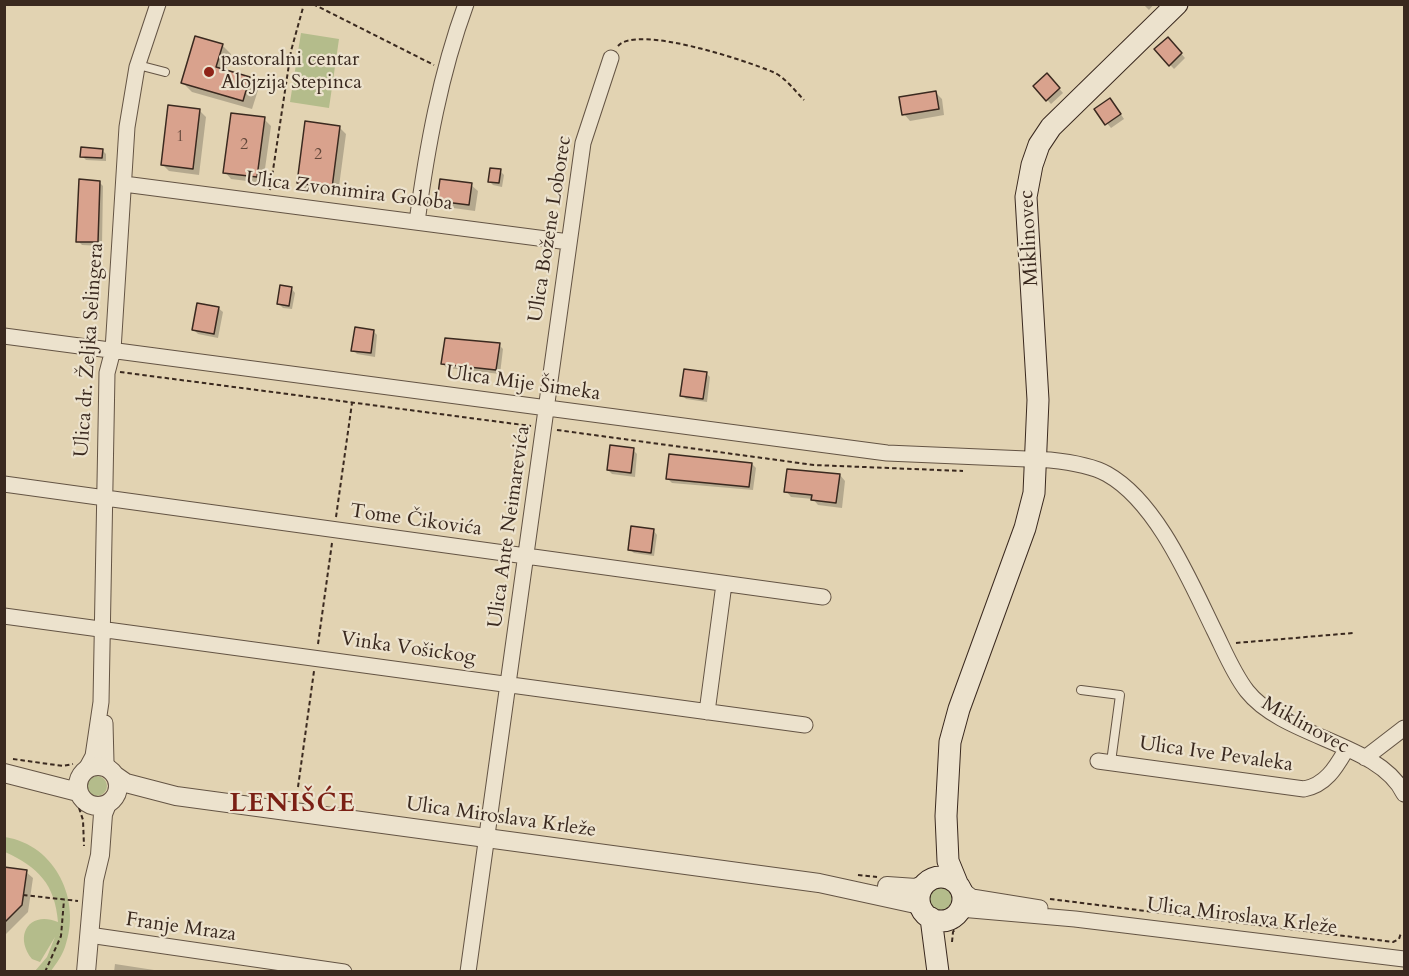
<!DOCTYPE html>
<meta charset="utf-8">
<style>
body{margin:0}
#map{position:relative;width:1409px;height:976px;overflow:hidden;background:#e2d3b2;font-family:Cardo,serif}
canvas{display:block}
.frame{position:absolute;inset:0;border:6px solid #3a291f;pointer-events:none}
</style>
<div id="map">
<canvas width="1409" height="976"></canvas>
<div class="frame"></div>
</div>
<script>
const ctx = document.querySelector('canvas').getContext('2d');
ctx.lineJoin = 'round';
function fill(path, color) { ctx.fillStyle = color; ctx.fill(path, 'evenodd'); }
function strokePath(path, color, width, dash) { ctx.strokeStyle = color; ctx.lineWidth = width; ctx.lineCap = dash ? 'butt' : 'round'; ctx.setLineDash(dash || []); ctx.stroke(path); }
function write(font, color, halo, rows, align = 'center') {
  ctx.font = font + ' Cardo,serif'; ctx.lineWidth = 4.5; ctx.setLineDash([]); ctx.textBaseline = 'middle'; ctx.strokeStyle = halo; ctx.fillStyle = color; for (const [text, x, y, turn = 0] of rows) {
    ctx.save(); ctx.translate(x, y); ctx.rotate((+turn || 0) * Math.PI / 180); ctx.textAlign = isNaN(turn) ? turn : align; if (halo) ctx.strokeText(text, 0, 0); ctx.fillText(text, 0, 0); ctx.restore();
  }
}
fill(new Path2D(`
 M301,33l38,6 -10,69 -39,-6z
 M87 786a10 10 0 1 1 20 0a10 10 0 1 1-20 0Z
 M5,837c51,8 77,64 60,110 -3,9 -9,17 -14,24h-16l12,-14 8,-20 -15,25 -8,-3c-19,-24 -2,-49 26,-37 -3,-38 -20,-55 -53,-70z
 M928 898a12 12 0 1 1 24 0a12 12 0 1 1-24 0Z`), '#b4bc8b');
fill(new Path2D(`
 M1143,4h11l-5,6z
 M1168,39l17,19 -11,11 -18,-19z
 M222,45l9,9 -5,17 24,7 9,9 -7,22 -60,-17 -9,-9z
 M1047,75l16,18 -12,11 -16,-18z
 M935,92l7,7 2,16 -34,6 -6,-7z
 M1114,104l10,15 -13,9 -15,-18z
 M200,111l6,6 -7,58 -30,-4 -7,-7z
 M264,119l7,7 -8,57 -32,-4 -6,-7z
 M340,128l6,6 -8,60 -33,-5 -7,-7z
 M102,150l4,4v7l-20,-1 -4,-4z
 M500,171l4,4 -2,12 -9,-2 -4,-4z
 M99,182l4,4 -1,60 -20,-1 -4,-4z
 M471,185l7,6 -3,20 -29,-4 -7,-7z
 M291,288l4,5 -3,16 -9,-1 -4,-4z
 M218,308l5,4 -5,26 -20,-4 -4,-4z
 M373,331l4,4 -2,22 -18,-3 -4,-4z
 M499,345l4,4 -3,25 -53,-6 -4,-4z
 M706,373l4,4 -3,25 -21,-3 -4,-4z
 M633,450l4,4 -2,23 -23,-3 -4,-4z
 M752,464l4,4 -3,22 -81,-7 -4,-4z
 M840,475l5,6 -3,27 -24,-3 -5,-6 -22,-2 -5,-6z
 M653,530l4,5 -3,21 -20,-3 -5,-4z
 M4,869l22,3 7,6 -5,34 -24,24z
 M115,964l52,8h-53z`), '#0003');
const building = new Path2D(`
 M195,36l28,8 -7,23 34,10 -7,24 -62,-18z
 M1168,37l14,16 -13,13 -15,-17z
 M1047,73l13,15 -14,13 -13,-15z
 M936,91l3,18 -37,6 -3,-18z
 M1110,98l11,16 -16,11 -11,-16z
 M168,105l32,4 -7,60 -32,-4z
 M231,113l34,4 -8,60 -34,-4z
 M305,121l35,5 -8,62 -35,-5z
 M81,147l22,2 -1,9 -22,-1z
 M490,168l11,1 -2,14 -11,-1z
 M79,179l21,2 -2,61h-22z
 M440,179l32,4 -3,22 -32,-4z
 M280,285l12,2 -3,19 -12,-2z
 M197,303l22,4 -5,27 -22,-4z
 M355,327l19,3 -3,23 -20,-2z
 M445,338l55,5 -4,27 -55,-6z
 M684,369l23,3 -4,27 -23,-3z
 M610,445l24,3 -3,25 -24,-3z
 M669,454l83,9 -3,24 -83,-8z
 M787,469l53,5 -4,29 -25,-3 1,-5 -28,-3z
 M631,526l23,3 -3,24 -23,-3z
 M4,867l23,3 -5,35 -18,18z`);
fill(building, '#d9a28d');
strokePath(building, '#3a291f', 1.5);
const service = new Path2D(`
 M138,65l27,7
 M1081,690l39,5 -9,67`);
const minor = new Path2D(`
 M124,184l445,58
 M417,222c10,-74 23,-147 49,-218
 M4,336l883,117 163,7c19,2 41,5 57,14 50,28 83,107 107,156 10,20 19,43 33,61 37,47 133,52 157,103
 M4,484l819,113
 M4,616l801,109
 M707,712l17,-128
 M105,723l1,39 2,7
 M1365,758l39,-30
 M1098,761l206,28c22,-4 32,-22 42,-39
 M86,769l7,-13 8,-54 6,-329 6,-23 14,-223 10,-60 21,-63
 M960,888l12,9 68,11
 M960,909l115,10 329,40
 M89,935l255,37
 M468,972l115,-829 28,-85`);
const tertiary = new Path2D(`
 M78 786a20 20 0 1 1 40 0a20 20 0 1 1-40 0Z
 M4,773l74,19
 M116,776l10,7 50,13 643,87 101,22
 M887,886l29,2 10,-5
 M86,972l8,-92 6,-25 3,-41 4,-10`);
const secondary = new Path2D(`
 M919 899a22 22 0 1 1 44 0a22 22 0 1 1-44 0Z
 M957,883l-9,-22 -2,-45 4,-74 9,-33 66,-181 9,-35 4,-93 -12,-203 6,-32 7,-20 12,-18 126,-123
 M931,918l7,54`);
strokePath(service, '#645444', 10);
strokePath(minor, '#645444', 17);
strokePath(tertiary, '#645444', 20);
strokePath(secondary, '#3a291f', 23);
strokePath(new Path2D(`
 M313,4l121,61
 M618,46c19,-22 129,15 155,26 12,5 22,19 31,28
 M270,190l21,-139 13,-47
 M120,372l411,54
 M557,430l257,35 149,6
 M336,517l16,-114
 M1236,643l117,-10
 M318,644l14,-101
 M13,759l50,7 10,-2
 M298,787l16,-116
 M79,808l4,12 1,26
 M858,875l19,2
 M23,895l55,6
 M1050,899l343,43 6,-3 2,-6
 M952,942l1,-10 7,-9
 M45,972l16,-36 3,-36`), '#3a291f', 2, [4.5, 3]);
strokePath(service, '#ece2cd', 8);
strokePath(minor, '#ece2cd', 15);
strokePath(tertiary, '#ece2cd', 18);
strokePath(secondary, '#ece2cd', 21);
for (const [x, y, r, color] of [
 [209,72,6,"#8f2418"]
]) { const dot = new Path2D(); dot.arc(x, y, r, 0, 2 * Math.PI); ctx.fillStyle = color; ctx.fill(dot); strokePath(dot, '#ece2cd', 2); }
write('16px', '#62473a', null, [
 ["1",180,137],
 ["2",244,145],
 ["2",318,155]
]);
write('20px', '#3a291f', '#ece2cd', [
 ["pastoralni centar",221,60],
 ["Alojzija Stepinca",221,83]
], 'left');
write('20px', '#3a291f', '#ece2cd', [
 ["Ulica Zvonimira Goloba",349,192,7],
 ["Ulica Božene Loborec",551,229,-81],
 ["Miklinovec",1030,238,-93],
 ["Ulica dr. Željka Selingera",90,350,-86],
 ["Ulica Mije Šimeka",523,384,8],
 ["Tome Čikovića",416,521,8],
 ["Ulica Ante Neimarevića",510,527,-82],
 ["Vinka Vošickog",408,649,8],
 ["Miklinovec",1305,726,29],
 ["Ulica Ive Pevaleka",1216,755,8],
 ["Ulica Miroslava Krleže",501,818,8],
 ["Ulica Miroslava Krleže",1242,917,7],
 ["Franje Mraza",181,928,8]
]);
ctx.letterSpacing = '1.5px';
write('bold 26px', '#7a1f14', '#ece2cd', [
 ["LENIŠĆE",293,805]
]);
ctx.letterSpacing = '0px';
</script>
